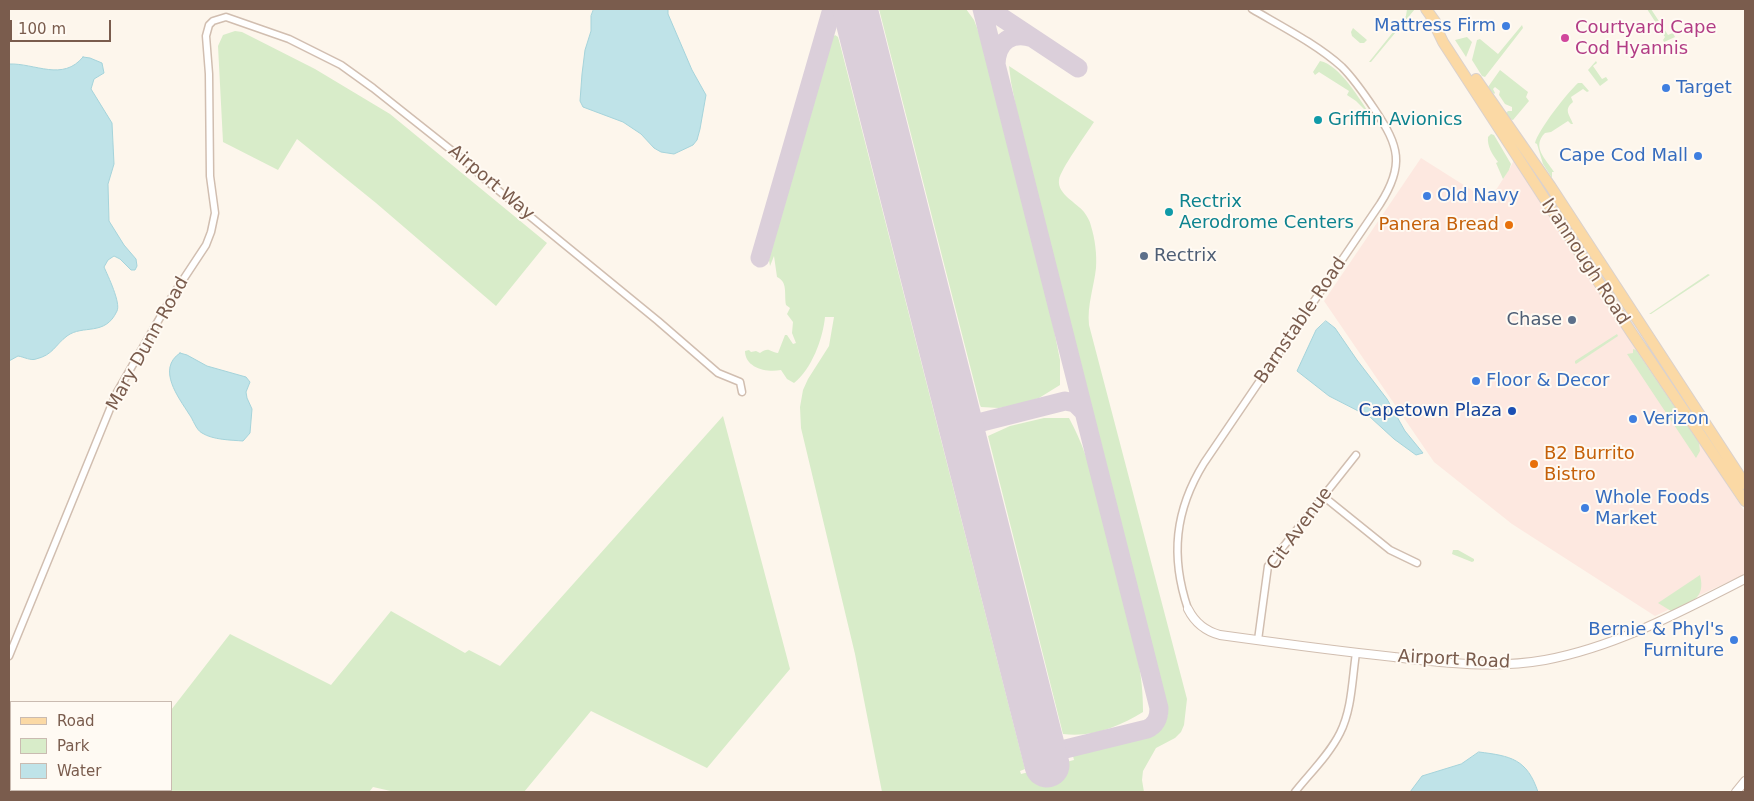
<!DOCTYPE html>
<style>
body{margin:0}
#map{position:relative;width:1754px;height:801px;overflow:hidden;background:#fdf6ec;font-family:"DejaVu Sans",sans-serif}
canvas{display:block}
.frame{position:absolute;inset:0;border:10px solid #7a5c4d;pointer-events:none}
.legend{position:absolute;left:10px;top:701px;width:162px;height:90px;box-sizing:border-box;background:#fffaf3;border:1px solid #cabbb1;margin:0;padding:6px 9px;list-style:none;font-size:15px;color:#7a5c4d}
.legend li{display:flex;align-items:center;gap:10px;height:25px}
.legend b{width:25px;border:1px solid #cabbb1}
.scale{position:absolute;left:10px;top:20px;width:101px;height:22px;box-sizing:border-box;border:2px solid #7a5c4d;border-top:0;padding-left:6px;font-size:15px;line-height:18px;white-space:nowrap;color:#7a5c4d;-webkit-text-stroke:4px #fffaf3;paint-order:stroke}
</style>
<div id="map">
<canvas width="1754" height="801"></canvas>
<div class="frame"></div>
<ul class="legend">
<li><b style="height:6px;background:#fbd9a5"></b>Road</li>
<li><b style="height:14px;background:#d8ecc9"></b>Park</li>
<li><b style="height:14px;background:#bfe3e8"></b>Water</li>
</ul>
<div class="scale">100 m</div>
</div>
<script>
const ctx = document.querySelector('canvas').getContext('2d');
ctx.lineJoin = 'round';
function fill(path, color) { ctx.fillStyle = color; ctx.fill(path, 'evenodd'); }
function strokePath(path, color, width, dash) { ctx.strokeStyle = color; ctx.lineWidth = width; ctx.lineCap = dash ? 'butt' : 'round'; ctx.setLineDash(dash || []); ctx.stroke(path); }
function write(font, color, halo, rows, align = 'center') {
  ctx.font = font + ' "DejaVu Sans",sans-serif'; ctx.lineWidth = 4; ctx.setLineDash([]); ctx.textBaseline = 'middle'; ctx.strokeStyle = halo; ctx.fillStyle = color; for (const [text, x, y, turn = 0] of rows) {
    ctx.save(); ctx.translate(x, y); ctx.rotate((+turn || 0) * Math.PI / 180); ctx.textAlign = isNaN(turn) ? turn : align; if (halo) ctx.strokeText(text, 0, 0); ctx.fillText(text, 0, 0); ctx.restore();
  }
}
fill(new Path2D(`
 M1421,158l68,43 21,-33 4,-8 231,352v62l-90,42 -143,-92 -78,-62 -110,-161z`), '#fde8e0');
fill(new Path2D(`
 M879,9h87l8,11 8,21 66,259 12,60v25l-21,13 -20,6 -20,4 -18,-1 -1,-2z
 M1407,9h8l-44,53h-2l37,-46z
 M1647,9h4l17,26 5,-2 2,4 -11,5 -1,-2 2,-3z
 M1522,25l1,3 -38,49 -3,-1 -10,-16 5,-20 3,-1 18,15z
 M1353,28l14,12 -3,3h-4l-8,-7 -1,-4z
 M235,31l7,1 73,37 75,45 157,129 -51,63 -120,-103 -79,-64 -19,31 -55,-28 -5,-96 5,-11z
 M835,35l3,2 3,11 184,721 -5,2 1,3 12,-3v-3l28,-7 1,2 12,-3 -1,-4 77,-20 12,-8 6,-14 -147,-582 -10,-50 -2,-16 85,56c-7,11 -34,48 -35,58 -2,14 18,23 25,32 3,4 6,9 7,14 4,13 6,28 5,42 -2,19 -9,37 -7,57l98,374 -3,26 -3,7 -6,6 -19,10 -13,23 -1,9 2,12h-262l-27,-138 -54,-226 -1,-21 3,-17 5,-11 21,-33 5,-29h-9c-2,21 -13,52 -31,66l-7,-4 -6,-9c-14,3 -36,-2 -36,-19l4,-1 2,2 5,-1 4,2c9,-7 10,-1 18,0l7,-18h2l6,9 3,-1 -4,-10 1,-11 -6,-8 3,-6 -4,-3c-2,-12 2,-23 -9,-28l-3,-21 -4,10 -1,-6 3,-17 56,-190 5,-16z
 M1467,37l5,5 -6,15 -11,-17z
 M1320,61c20,4 40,39 51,55l-15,-15 -9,-6 2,-4 -30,-19 -4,3 -2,-3z
 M1596,61l1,2 -4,3 9,13 4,-2 2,3 -8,6 -12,-16z
 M1500,70l28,22 -2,5 3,4 -16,19 -4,-1 -3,-6 2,-2h4v-4l-7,-3 -6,-9 1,-4 -5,-4 -2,2 2,4 -1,1 -6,-7z
 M1578,83h4l7,8 -2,1 -4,-3 -12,8 2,5c-10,8 -3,13 0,22h-2l-3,-3 -17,11 -6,1c-14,14 1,26 9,39h-2v6l-9,-14 -6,-20 -2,-1c3,-13 33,-51 43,-60z
 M1491,134l3,1 17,29 -2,6 -6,9 -7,-16 2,-1c-6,-8 -11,-16 -10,-25z
 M1708,274l2,1 -59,39h-2z
 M1617,334l1,2 -42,28 -1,-1v-2z
 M1633,349l3,1 63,93 1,8 -4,7 -69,-104 6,-1z
 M723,416l67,253 -83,99 -116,-57 -67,81h-129l-22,-5 -4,5h-231l-2,-2h35v-80l59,-76 101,51 60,-74 74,42 4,-3 31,16z
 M1044,418h25c25,46 34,99 46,149 12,47 29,96 28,145 -23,14 -51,26 -80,22l-75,-298 22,-10z
 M1453,550h5l16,9v2l-2,1 -20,-8z
 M1700,575c6,24 -9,28 -29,36l-13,-8z`), '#d8ecc9');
const water = new Path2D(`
 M594,9h74v5l24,56 14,25 -6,34 -3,11 -4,5 -19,9 -13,-2 -7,-4 -13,-14 -18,-12 -40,-15 -3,-6 2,-27 3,-24 6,-19v-15z
 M83,57l7,1 12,5 2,10 -10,6 -3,10 21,34 2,41 -6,20 1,37 15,24 12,14 1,7 -2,4h-4l-11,-11 -6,-3 -6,4 -4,7c4,9 17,36 13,44 -12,26 -34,13 -50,25 -12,9 -14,19 -31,23 -5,2 -12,-2 -18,-3l-9,5v-297c26,-1 54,18 74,-7z
 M1326,321l9,7 22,32 30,39 18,32 18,22 -7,2 -22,-16 -24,-22 -41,-21 -32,-25 19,-41z
 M180,353l7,2 20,11 39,11 4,5 -4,10 1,6 5,11 -2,24 -7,8c-12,-1 -30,-1 -41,-8 -6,-3 -9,-14 -13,-19 -10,-16 -33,-45 -9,-61z
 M1479,752c32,4 48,7 59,40h-128l12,-16 39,-12z`);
fill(water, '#bfe3e8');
strokePath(water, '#a5d3da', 1);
strokePath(new Path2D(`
 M982,9l177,699c0,10 -3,17 -12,21l-102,25
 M989,9l89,59
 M996,64c1,-23 16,-33 37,-26
 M760,258l72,-249
 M956,408c7,9 11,15 22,15
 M966,446l4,-16 8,-7 87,-22 10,2 9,9`), '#dbcfda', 19);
strokePath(new Path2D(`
 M855,9l192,756`), '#dbcfda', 45);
const minor = new Path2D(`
 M1323,496l67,54 27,13
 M1188,609c-18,-53 -13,-99 16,-146l176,-259c25,-39 19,-58 -5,-94 -10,-15 -20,-30 -33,-43 -24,-22 -61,-41 -90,-58
 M1258,640l10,-74 88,-111
 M9,656l107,-262 57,-99 33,-50 5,-13 4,-19 -5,-37 -1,-102 -3,-38 3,-11 4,-4 13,-4 63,22 52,26 32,23 97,77 12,12 176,144 60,52 22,9 2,10
 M1295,792c15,-19 34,-37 45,-59 12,-24 12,-53 16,-80`);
const tertiary = new Path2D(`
 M1188,609c7,14 17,22 32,26 58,8 116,16 174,22 51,6 100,12 151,3 71,-13 137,-49 200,-81
 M1736,792l9,-11`);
const primary = new Path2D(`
 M1426,9l10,14
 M1431,17l12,25 188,290 114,169
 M1476,79l75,108 194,297`);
strokePath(minor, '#d1beb0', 9);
strokePath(tertiary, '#d1beb0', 10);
strokePath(primary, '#dad1cd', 12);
strokePath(minor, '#fff', 6);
strokePath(tertiary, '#fff', 8);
strokePath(primary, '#fbd9a5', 10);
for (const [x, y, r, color] of [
 [1506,26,5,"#3f7fe0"],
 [1565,38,5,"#d1479c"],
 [1666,88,5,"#3f7fe0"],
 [1318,120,5,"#0f9aa8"],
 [1698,156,5,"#3f7fe0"],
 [1427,196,5,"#3f7fe0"],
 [1169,212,5,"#0f9aa8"],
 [1509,225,5,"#e8710a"],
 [1144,256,5,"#5c6f8a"],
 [1572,320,5,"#5c6f8a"],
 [1476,381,5,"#3f7fe0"],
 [1512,411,5,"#1a4fb4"],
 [1633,419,5,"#3f7fe0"],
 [1534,464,5,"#e8710a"],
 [1585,508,5,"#3f7fe0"],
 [1734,640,5,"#3f7fe0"]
]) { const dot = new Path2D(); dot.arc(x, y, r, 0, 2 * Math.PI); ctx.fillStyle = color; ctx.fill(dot); strokePath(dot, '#fffaf3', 2); }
write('18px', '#366cbe', '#fffaf3', [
 ["Mattress Firm",1496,26,"right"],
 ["Target",1676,88],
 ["Cape Cod Mall",1688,156,"right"],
 ["Old Navy",1437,196],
 ["Floor & Decor",1486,381],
 ["Verizon",1643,419],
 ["Whole Foods",1595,498],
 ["Market",1595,519],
 ["Bernie & Phyl's",1724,630,"right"],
 ["Furniture",1724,651,"right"]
], 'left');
write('18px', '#b23c85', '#fffaf3', [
 ["Courtyard Cape",1575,28],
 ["Cod Hyannis",1575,49]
], 'left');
write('18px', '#0d838f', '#fffaf3', [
 ["Griffin Avionics",1328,120],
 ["Rectrix",1179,202],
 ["Aerodrome Centers",1179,223]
], 'left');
write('18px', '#7a5c4d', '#fffaf3', [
 ["Airport Way",491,183,40],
 ["Iyannough Road",1585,262,57],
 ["Barnstable Road",1301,321,-56],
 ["Mary Dunn Road",148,344,-61],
 ["Cit Avenue",1300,529,-54],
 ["Airport Road",1454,660,3]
]);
write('18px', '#c56008', '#fffaf3', [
 ["Panera Bread",1499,225],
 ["B2 Burrito",1544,454,"left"],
 ["Bistro",1544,475,"left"]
], 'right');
write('18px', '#4e5e75', '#fffaf3', [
 ["Rectrix",1154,256],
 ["Chase",1562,320,"right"]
], 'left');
write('18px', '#164399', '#fffaf3', [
 ["Capetown Plaza",1502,411]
], 'right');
</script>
